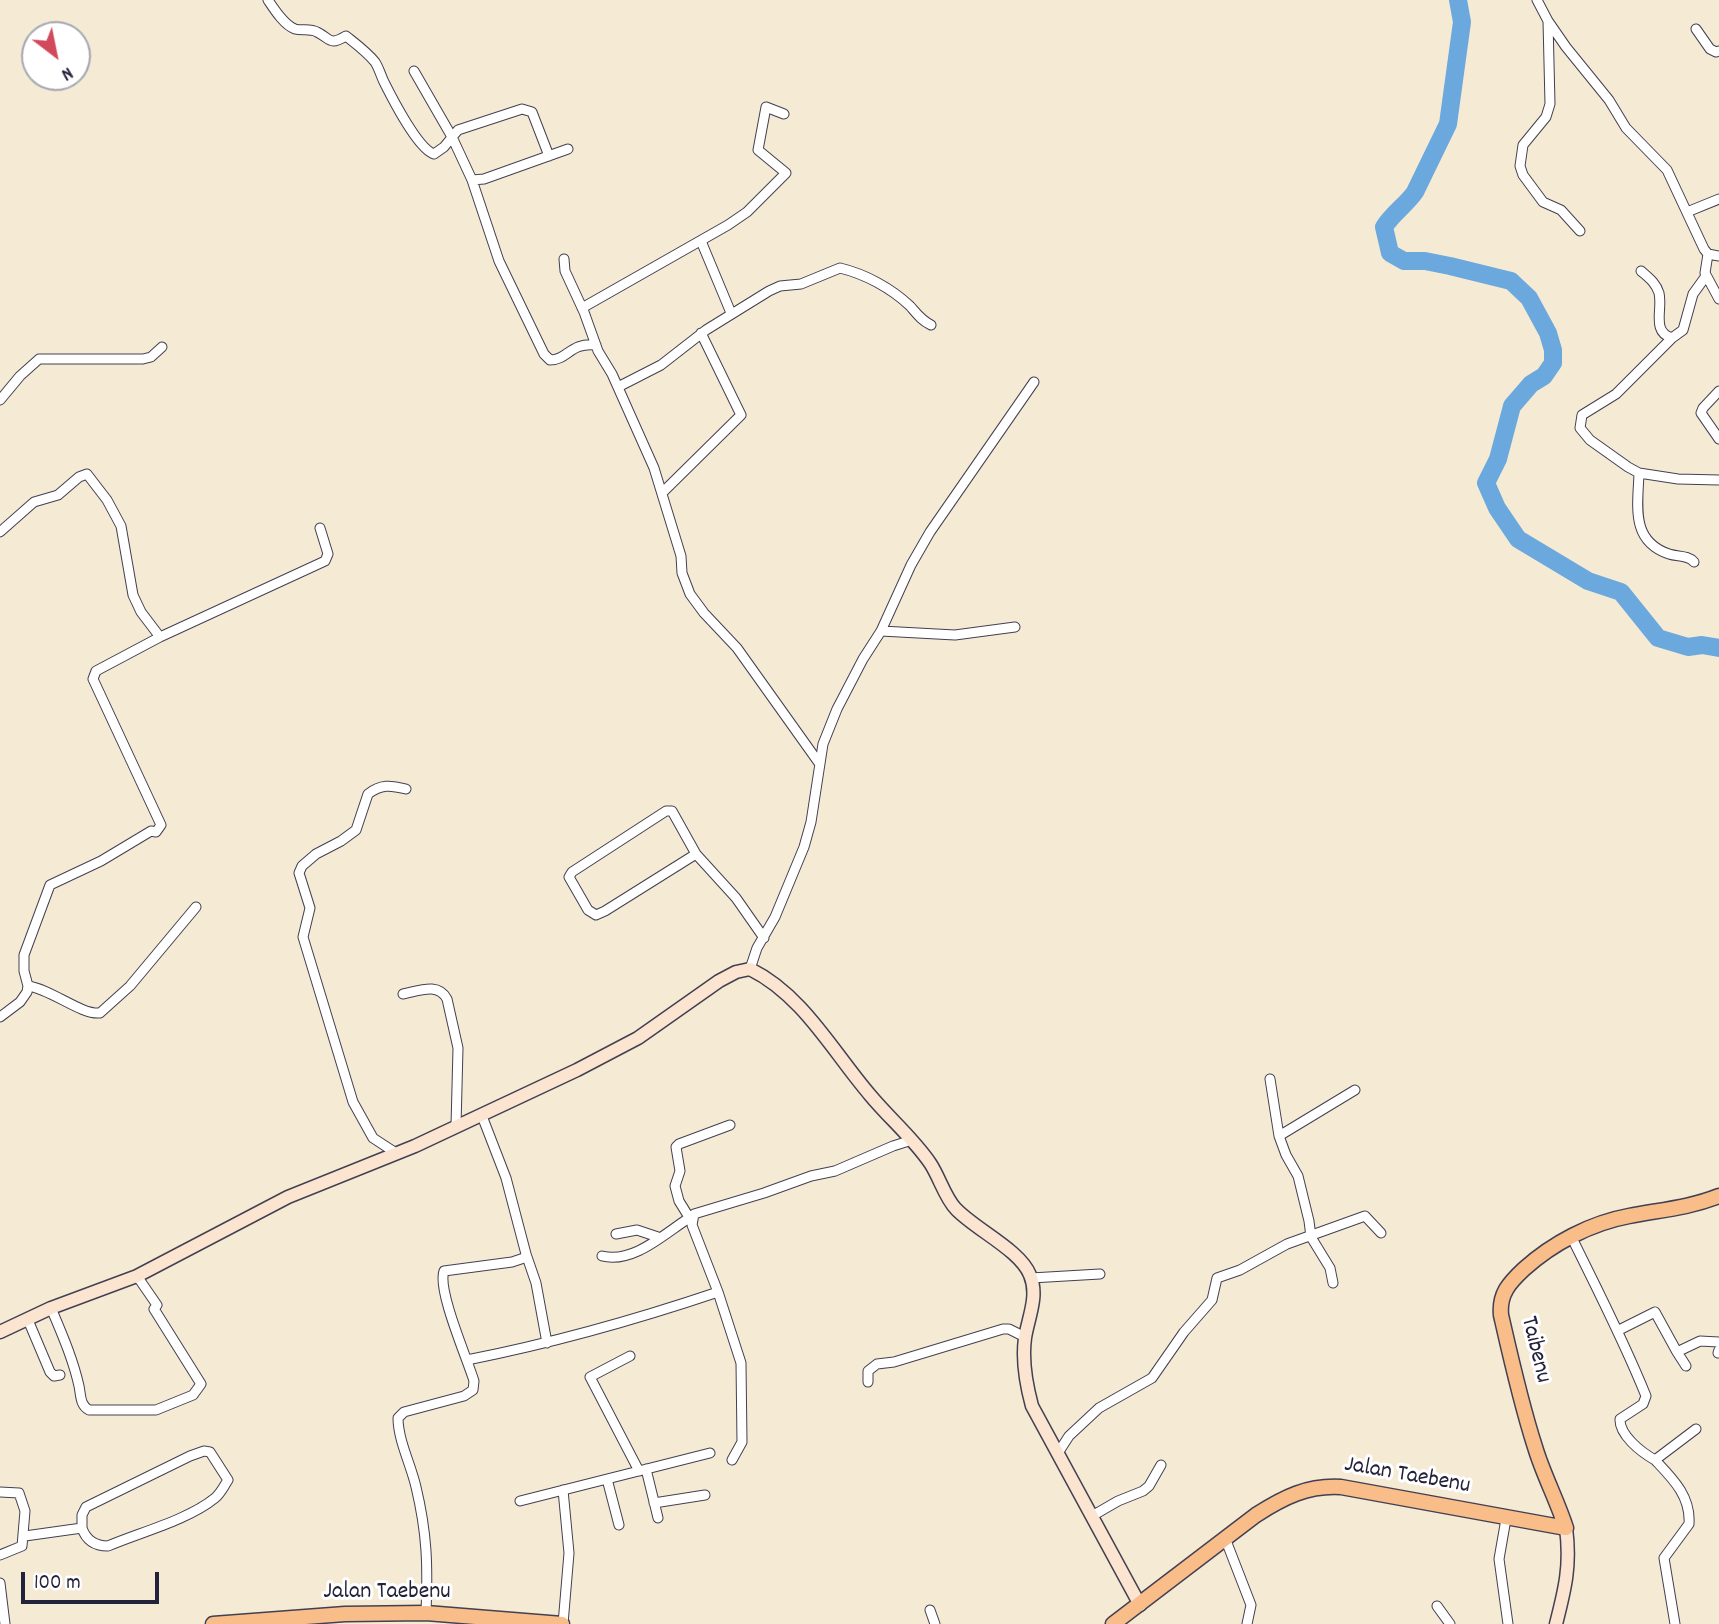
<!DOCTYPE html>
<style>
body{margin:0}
#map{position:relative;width:1719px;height:1624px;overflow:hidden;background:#f5ead4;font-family:Dekko,sans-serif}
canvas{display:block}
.north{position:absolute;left:21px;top:21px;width:70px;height:70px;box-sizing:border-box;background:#fff;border:2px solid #a7a7b1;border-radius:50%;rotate:148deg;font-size:19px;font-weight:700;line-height:28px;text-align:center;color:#22223b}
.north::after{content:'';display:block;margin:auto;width:24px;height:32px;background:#d1495b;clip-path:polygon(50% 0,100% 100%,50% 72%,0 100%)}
.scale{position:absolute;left:21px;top:1572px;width:138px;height:32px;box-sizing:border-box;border:4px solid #22223b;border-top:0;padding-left:9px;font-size:21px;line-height:24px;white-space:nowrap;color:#22223b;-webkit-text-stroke:5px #fff;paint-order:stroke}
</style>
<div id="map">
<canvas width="1719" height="1624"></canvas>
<div class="north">N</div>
<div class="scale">100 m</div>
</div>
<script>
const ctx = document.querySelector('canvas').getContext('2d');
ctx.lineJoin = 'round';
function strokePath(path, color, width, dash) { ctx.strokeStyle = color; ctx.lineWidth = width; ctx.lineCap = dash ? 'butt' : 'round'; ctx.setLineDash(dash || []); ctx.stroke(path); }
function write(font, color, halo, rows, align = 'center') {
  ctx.font = font + ' Dekko,sans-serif'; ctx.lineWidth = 6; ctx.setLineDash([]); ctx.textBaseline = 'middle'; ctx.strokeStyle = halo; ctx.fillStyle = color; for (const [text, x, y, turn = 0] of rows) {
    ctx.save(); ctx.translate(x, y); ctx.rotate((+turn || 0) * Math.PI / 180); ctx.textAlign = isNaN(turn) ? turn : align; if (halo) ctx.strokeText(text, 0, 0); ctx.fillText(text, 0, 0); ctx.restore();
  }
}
strokePath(new Path2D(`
 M1458,0l4,22 -14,102 -33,68c-9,13 -22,21 -31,35l6,26 14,8h21l25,5 61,15 18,17 19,35 5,17v13l-9,13 -13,8 -19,22 -14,53 -12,24 11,25 21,31 70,42 33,11 37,46 30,9 14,-2 17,3`), '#6ba8dd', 18);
const street = new Path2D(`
 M268,0c6,9 16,25 27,29 7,2 15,-1 22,3 14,7 12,14 29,4 10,8 21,16 29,26 4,6 6,14 9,20 8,16 34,67 50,72l10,-7 14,-17 64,-21 10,3 17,44
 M1537,0l11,21 18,26 43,53 17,28 41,42 37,79 4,5 11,2
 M1548,21l2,83 -4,13 -23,28 -3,21 3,9 20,27 18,8 19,21
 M1696,29l14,20 6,3 3,-1
 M414,71l38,66 20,43 12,-1 84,-30
 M472,180l27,81 45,93 6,6c18,0 20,-18 46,-15
 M1687,212l32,-13
 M701,241l30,72
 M1708,254l-3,19 14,26
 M564,259l1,12 19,41 14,39 14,23 42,94 27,88 1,17 8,21 14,19 33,35 82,115
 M1641,271c8,7 15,12 18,22 4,16 -8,39 13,45l11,-8 10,-36 13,-18
 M582,308l146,-83 19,-13 39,-39 -28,-23 8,-43 18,7
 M1672,338l-56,56 -34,21 -2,13 10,12 38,27 11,6 39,6 41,1
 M618,387l43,-22 45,-35 63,-39 11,-5 21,-2 39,-16c25,6 51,20 70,38 7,8 11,14 21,19
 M1719,391l-16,17 -2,5 18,26
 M0,400l20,-24 19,-17h104l8,-2 11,-10
 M1639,473c-1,32 -9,68 30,81 9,3 19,1 25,8
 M663,492l78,-77 -40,-82
 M0,532l34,-30 24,-7 21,-18 8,-3 20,26 14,26 12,69 8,17 19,25 -64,34 -3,8 68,146 -5,7 -5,-1 -50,30 -51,24 -26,70v16l4,15 -1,6 -7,10 -20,15
 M881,631l74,4 60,-8
 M160,637l165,-76 3,-7 -8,-26
 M696,854l-91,57 -9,4 -8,-5 -19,-33 3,-5 94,-61h6l24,43 40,44 28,40
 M750,969l7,-21 18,-31 29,-70 7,-25 12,-78 14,-35 26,-50 18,-28 30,-66 19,-33 104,-150
 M28,986c23,3 53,29 72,27l30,-27 66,-79
 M403,994c16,-3 35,-12 44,5l11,49 -2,78
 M1270,1079l9,57 7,19 12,21 11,45 2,16 19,31 3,15
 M1279,1136l76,-46
 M396,1153l-23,-15 -20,-36 -50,-165 7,-29 -11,-35 3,-7 14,-12 25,-13 15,-11 12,-36c13,-10 22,-9 38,-5
 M692,1222l-13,-21 -4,-15 5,-15 -4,-24 3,-3 51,-19
 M616,1234l21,-4 21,7
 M1571,1236c26,53 53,105 75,160l-3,8 -23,15c-1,16 21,33 35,41l41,-31
 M526,1254l10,29 11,60
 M602,1256c31,8 62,-22 87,-38
 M1031,1278l69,-4
 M51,1308c11,26 22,51 28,78 2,10 1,19 10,24h67l37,-15 8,-11 -47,-75 3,-4 -20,-29
 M28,1320l22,52 4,4 6,-1
 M1619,1330l36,-18 22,40 23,-11 19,1
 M1677,1352l9,14
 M1718,1353l1,-3
 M630,1356l-40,21 49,94
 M467,1360c86,-17 168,-40 251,-68
 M868,1382v-11l9,-7 17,-2 109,-33h6l16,8
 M1058,1453l11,-17 30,-28 53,-30 32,-46 28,-32 5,-22 23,-8 47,-26 78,-28 16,17
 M732,1460l10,-18 -1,-79 -23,-71 -26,-67 2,-11 70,-21 47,-17 24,-5 58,-25 19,-6
 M1655,1460c17,18 36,36 34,64l-25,34 11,66
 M646,1469l12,49
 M607,1479l12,46
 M0,1492l19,1 6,18 -3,35 -22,9
 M520,1501l190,-48
 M654,1503l51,-8
 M1092,1516l26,-15 25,-10 6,-5 12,-21
 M1506,1519l-7,40 9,65
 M25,1536l57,-8c4,12 13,18 26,18 33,-14 80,-26 107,-48 6,-5 9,-12 13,-18l-18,-28 -6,-1 -14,5 -104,51 -4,8v13
 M1225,1538l26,67 -4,19
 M0,1583l5,41
 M1437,1606l13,18
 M930,1610l5,14
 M426,1613c2,-48 1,-80 -10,-126 -5,-22 -18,-47 -18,-69l6,-6 60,-16 9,-6 1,-9c-7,-23 -37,-91 -30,-110l68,-9 12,-4 2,-4 -20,-76 -24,-62
 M563,1624l6,-71 -6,-63`);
const secondary = new Path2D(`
 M0,1332l51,-24 86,-32 151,-79 127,-51 162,-76 61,-32 81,-57 17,-9 14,-3c53,26 83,83 120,126 19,23 43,43 60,68 9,13 15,35 26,46 20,21 64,41 74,66 9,21 -2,43 -5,63 -3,22 1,46 7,68l108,199
 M1556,1624c9,-35 15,-59 10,-96`);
const primary = new Path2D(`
 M213,1624l132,-10 81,-1 136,11
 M1113,1624l143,-109c28,-18 52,-30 85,-28l225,41c-9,-28 -23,-54 -31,-81 -14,-43 -24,-88 -34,-132 -2,-21 8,-32 23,-46 29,-26 67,-46 105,-53 31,-6 60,-8 90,-20`);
strokePath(street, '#424052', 11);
strokePath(secondary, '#424052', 15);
strokePath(primary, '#424052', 17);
strokePath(street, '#fff', 9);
strokePath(secondary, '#fce5d0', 12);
strokePath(primary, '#f8bd89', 14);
write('24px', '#22223b', '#fff', [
 ["Taibenu",1534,1350,76],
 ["Jalan Taebenu",1407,1477,10],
 ["Jalan Taebenu",387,1594]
]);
</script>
